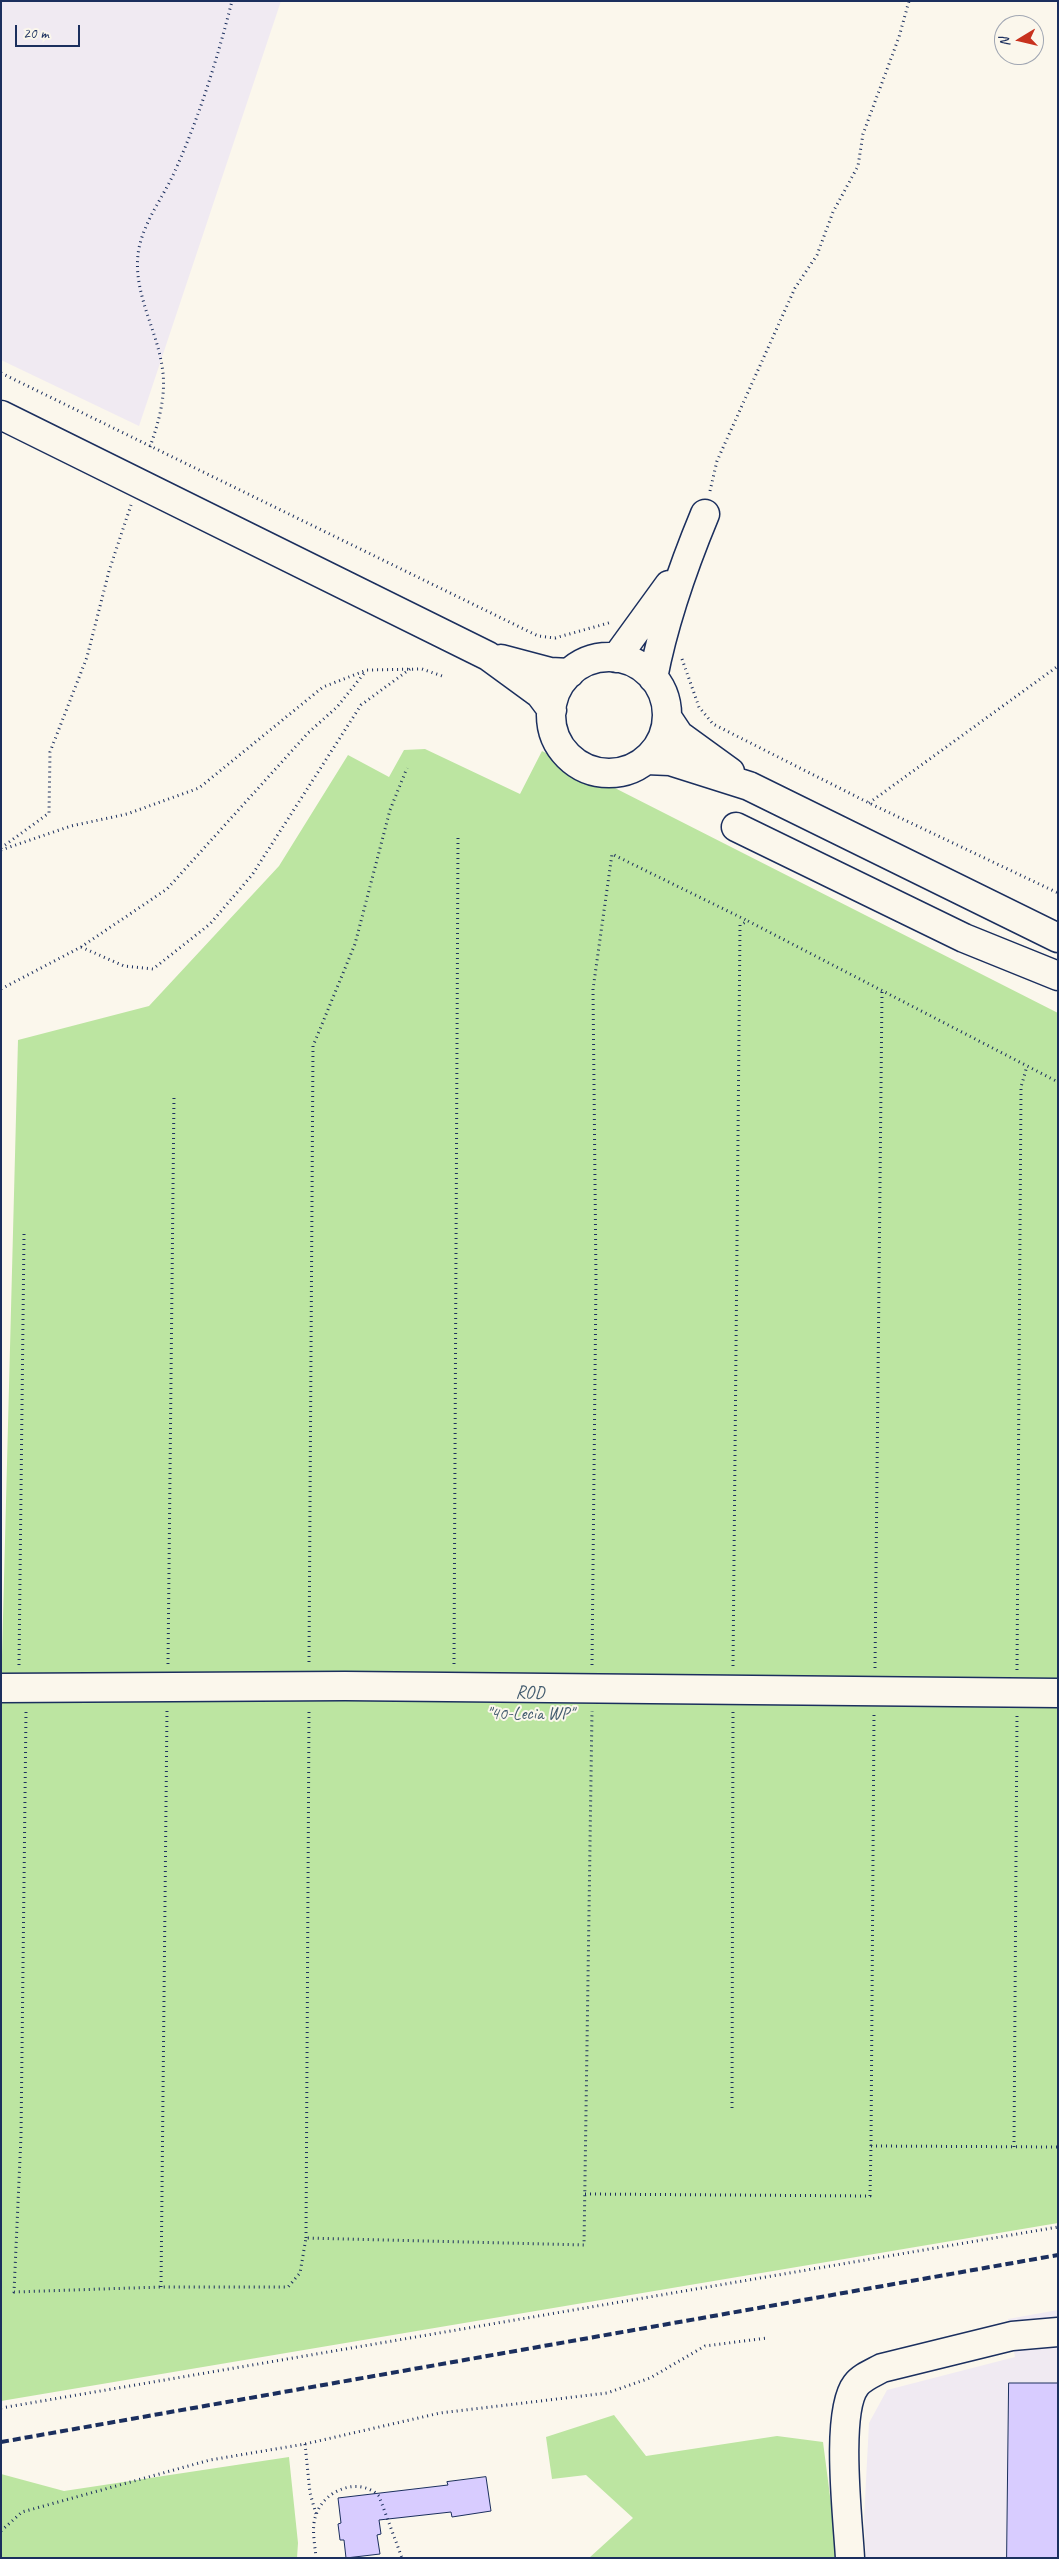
<!DOCTYPE html>
<style>
body{margin:0}
#map{position:relative;width:1059px;height:2559px;overflow:hidden;background:#fbf7ec;font-family:Caveat,sans-serif}
canvas{display:block}
.frame{position:absolute;inset:0;border:2px solid #1b2f5e;pointer-events:none}
.north{position:absolute;left:994px;top:15px;width:50px;height:50px;box-sizing:border-box;background:#fbf7ec;border:1px solid #a1a7b3;border-radius:50%;rotate:261deg;font-size:14px;font-weight:700;line-height:20px;text-align:center;color:#1b2f5e}
.north::after{content:'';display:block;margin:auto;width:18px;height:22px;background:#c8321e;clip-path:polygon(50% 0,100% 100%,50% 72%,0 100%)}
.scale{position:absolute;left:15px;top:25px;width:65px;height:22px;box-sizing:border-box;border:2px solid #1b2f5e;border-top:0;padding-left:6px;font-size:15px;line-height:18px;white-space:nowrap;color:#1b2f5e;-webkit-text-stroke:4px #fbf7ec;paint-order:stroke}
</style>
<div id="map">
<canvas width="1059" height="2559"></canvas>
<div class="frame"></div>
<div class="north">N</div>
<div class="scale">20 m</div>
</div>
<script>
const ctx = document.querySelector('canvas').getContext('2d');
ctx.lineJoin = 'round';
function fill(path, color) { ctx.fillStyle = color; ctx.fill(path, 'evenodd'); }
function strokePath(path, color, width, dash) { ctx.strokeStyle = color; ctx.lineWidth = width; ctx.lineCap = dash ? 'butt' : 'round'; ctx.setLineDash(dash || []); ctx.stroke(path); }
function write(font, color, halo, rows, align = 'center') {
  ctx.font = font + ' Caveat,sans-serif'; ctx.lineWidth = 4; ctx.setLineDash([]); ctx.textBaseline = 'middle'; ctx.strokeStyle = halo; ctx.fillStyle = color; for (const [text, x, y, turn = 0] of rows) {
    ctx.save(); ctx.translate(x, y); ctx.rotate((+turn || 0) * Math.PI / 180); ctx.textAlign = isNaN(turn) ? turn : align; if (halo) ctx.strokeText(text, 0, 0); ctx.fillText(text, 0, 0); ctx.restore();
  }
}
fill(new Path2D(`
 M1,1h280l-142,425 -138,-66z
 M1058,2310v248h-192l-2,-39 5,-96 18,-33 128,-33 -7,-38z`), '#f0eaf2');
fill(new Path2D(`
 M425,749l95,45 22,-43 516,262v1210l-1057,178v-707l17,-654 131,-34 130,-140 69,-111 41,22 15,-27z
 M614,2415l32,41 131,-20 46,6 15,116h-249l44,-40 -47,-43 -34,4 -6,-42z
 M289,2457l9,86 -1,15h-296v-84l63,17z`), '#bce5a1');
const building = new Path2D(`
 M1009,2383h49v175h-51z
 M486,2477l5,34 -39,6 -1,-5 -72,8 2,14 -4,1 3,19 -34,4 -2,-18h-4l-2,-16 3,-1 -3,-25 110,-13 -1,-3z`);
fill(building, '#d8ccff');
strokePath(building, '#1b2f5e', 1);
const minor = new Path2D(`
 M1,415l487,241 52,38 12,16
 M551 715a58 58 0 1 1 116 0a58 58 0 1 1-116 0Z
 M616,658l53,-73
 M501,659l49,13 20,1
 M653,678c11,-58 30,-111 52,-164
 M667,717l12,18 51,37
 M646,760l24,1 79,25 309,152
 M736,827l228,111 94,38
 M1,1688l344,-2 713,7
 M850,2558c-2,-38 -15,-146 6,-173 6,-8 17,-12 26,-17l130,-32 46,-4`);
strokePath(minor, '#1b2f5e', 31);
strokePath(new Path2D(`
 M1,373l537,263 17,2 57,-16
 M150,447c9,-26 17,-53 12,-81 -6,-39 -31,-77 -23,-118 6,-28 23,-49 35,-75 25,-55 43,-113 58,-172
 M710,491l7,-30 78,-173 22,-33 16,-43 25,-46 5,-32 36,-97 10,-36
 M682,659l17,48 14,17 156,79 189,90
 M869,803l189,-137
 M1,848l48,-35 1,-61 37,-95 22,-86 22,-66
 M1,850l70,-24 56,-12 72,-26 124,-101 44,-17 55,-1 23,8
 M81,947l43,19 29,3 57,-45 42,-49 109,-170 49,-36
 M1,989l80,-42 86,-58 141,-156 29,-26 29,-36
 M309,1662l4,-616 42,-102 35,-134 17,-42
 M168,1664l6,-569
 M454,1664l4,-826
 M19,1665l5,-431
 M592,1665l4,-386 -3,-290 19,-135 136,67
 M733,1666l7,-741 8,-4 310,161
 M875,1668l7,-677
 M1017,1670l4,-583 6,-21
 M26,1712l-5,424 -7,156 147,-5h127l12,-14 6,-35 278,7 8,-534
 M732,2108l1,-396
 M871,2146l3,-432
 M1014,2147l3,-431
 M585,2194l285,2 1,-50 187,1
 M306,2238l3,-527
 M161,2287l6,-577
 M1,2408l1057,-181
 M305,2444l5,49 6,21
 M1,2531l21,-19 188,-52 95,-16 135,-31 167,-20 43,-15 55,-32 62,-8
 M316,2558c-1,-14 -5,-30 0,-43 8,-25 43,-39 63,-19l23,62`), '#1b2f5e', 3, [1, 4]);
strokePath(minor, '#fbf7ec', 28);
strokePath(new Path2D(`
 M1,2442l1057,-187`), '#1b2f5e', 4, [8, 4]);
write('18px', '#435c6f', '#fbf7ec', [
 ["ROD",530,1693],
 ["\"40-Lecia WP\"",530,1714]
]);
</script>
